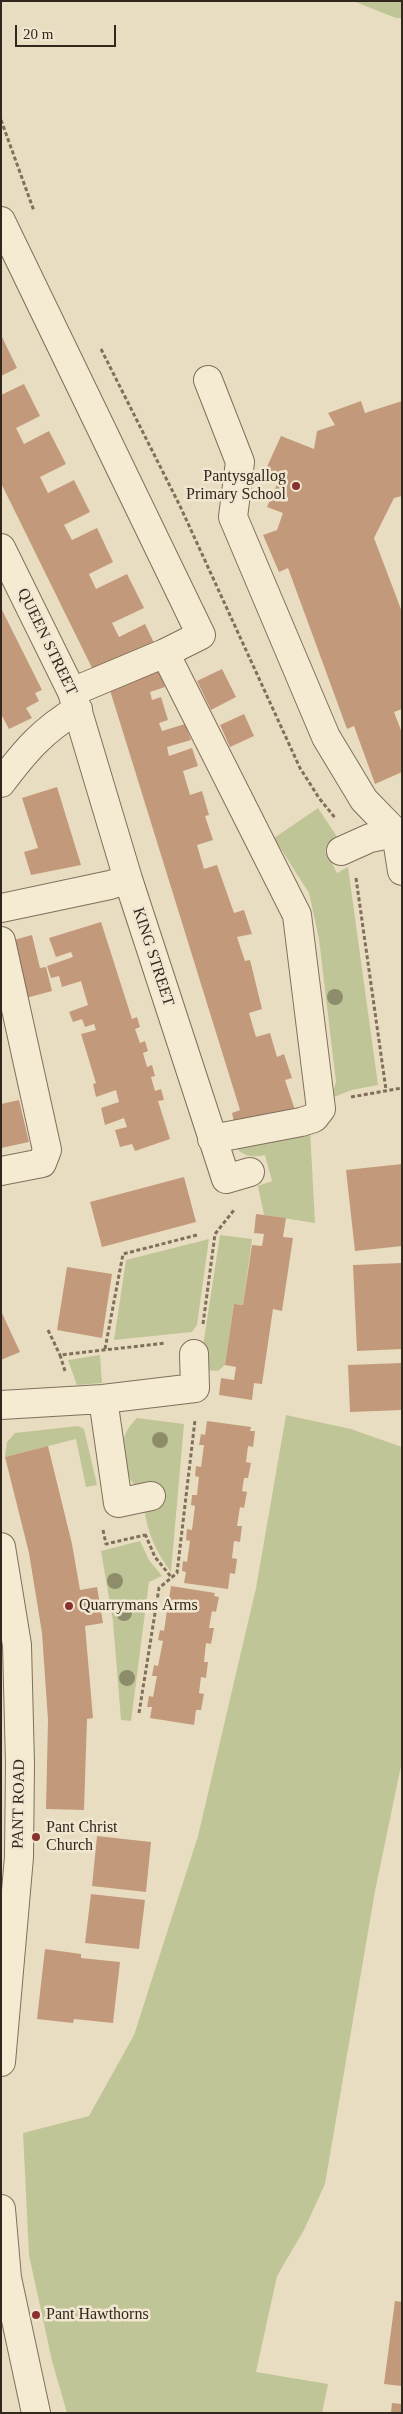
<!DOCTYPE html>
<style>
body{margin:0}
#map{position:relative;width:403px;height:2414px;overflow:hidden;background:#e9ddc1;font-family:"Times New Roman",serif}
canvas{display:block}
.frame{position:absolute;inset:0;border:2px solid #32271d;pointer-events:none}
.scale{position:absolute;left:15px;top:25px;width:101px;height:22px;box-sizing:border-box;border:2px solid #32271d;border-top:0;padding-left:6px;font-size:15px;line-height:18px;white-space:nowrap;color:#32271d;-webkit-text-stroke:4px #f1e7d0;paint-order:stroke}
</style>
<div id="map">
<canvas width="403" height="2414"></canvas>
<div class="frame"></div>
<div class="scale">20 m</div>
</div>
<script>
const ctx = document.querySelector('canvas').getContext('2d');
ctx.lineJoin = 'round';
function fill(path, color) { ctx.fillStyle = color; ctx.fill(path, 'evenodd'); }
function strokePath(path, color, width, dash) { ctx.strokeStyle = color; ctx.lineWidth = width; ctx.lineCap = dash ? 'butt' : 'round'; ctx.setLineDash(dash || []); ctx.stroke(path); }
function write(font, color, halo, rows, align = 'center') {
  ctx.font = font + ' "Times New Roman",serif'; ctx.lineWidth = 5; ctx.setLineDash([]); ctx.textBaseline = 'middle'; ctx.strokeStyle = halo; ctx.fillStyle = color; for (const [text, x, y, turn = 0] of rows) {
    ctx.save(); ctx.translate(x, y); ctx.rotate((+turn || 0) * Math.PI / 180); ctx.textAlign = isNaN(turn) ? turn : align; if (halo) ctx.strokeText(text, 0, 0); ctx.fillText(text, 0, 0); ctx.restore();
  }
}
fill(new Path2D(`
 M353,1h49v17h-6z
 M318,808l21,32 -14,11 12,22 11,-6 30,218 -26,5 -21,8 5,-16 -17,-143 -10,-46 -35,-55z
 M310,1129l5,94 -51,-8 -6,-29 14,-5 -7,-26c-11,2 -17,3 -27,-5v-5z
 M220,1235l32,4 -9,66 -9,-1 -9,61 -7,6 -13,-1 -2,-24z
 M209,1239l-12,86 -5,7 -78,8 12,-80z
 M100,1355l2,28 -25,2 -9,-25z
 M286,1415l65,14 51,18v314l-27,130 -50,293 -21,46 -27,46 -21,96 72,12 -6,29h-255l-15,-52 -23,-106 -6,-122 66,-17 45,-81 64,-199 58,-248z
 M137,1418l47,6 -13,148c-15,-20 -23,-38 -27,-63l17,-3 -2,-20c-8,0 -20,2 -26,-3 -6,-5 -10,-38 -9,-45 3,-9 7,-14 13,-20z
 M78,1426l6,3 13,56 -11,2 -10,-48 -71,18 2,-15 8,-9z
 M140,1541l9,19 13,16 -13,6 -18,139 -10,-1 -8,-99 -12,-70z`), '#c0c597');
fill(new Path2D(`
 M1,335l16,33 -16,8z
 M24,384l16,32 -24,12 8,16 25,-13 17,33 -26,13 8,16 26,-13 16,32 -26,13 8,15 25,-12 16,34 -24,12 7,15 31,-15 17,34 -32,15 7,14 26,-13 9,19 -60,29 -93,-189v-88z
 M361,401l4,12 37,-12v95l-8,2 -20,40 28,74v97l-8,3 8,21v39l-27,12 -21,-58 -7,3 -59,-161 -9,4 -16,-37 14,-5 6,-17 -16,-6 14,-32 -15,-6 15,-33 33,13 3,-18 18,-6 -7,-12z
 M1,608l41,82 -7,3 4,8 -13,7 6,10 -23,11 -8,-15z
 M222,669l14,28 -25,13 -14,-29z
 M159,671l6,16 -15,5 2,8 9,-3 7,23 -9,3 3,8 23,-7 6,16 -24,7 2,9 23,-8 6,18 -15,5 7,24 12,-4 7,24 -4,1 8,24 -16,5 7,24 13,-4 17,48 10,-3 8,24 -15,3 8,24 5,-1 12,49 -13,4 7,24 14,-4 7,24 7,-3 8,24 -7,2 11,33 -62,9 -2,-9 8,-3 -131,-423z
 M244,714l10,22 -24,11 -10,-22z
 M57,787l24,78 -50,10 -7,-23 14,-4 -16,-50z
 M101,922l31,97 5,-2 3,10 -5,2 5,14 5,-2 3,10 -5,2 4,14 5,-2 3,11 -4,1 4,14 6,-2 3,11 -6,1 12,38 -35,12 -3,-7 -12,3 -5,-17 12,-3 -3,-9 -19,7 -4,-17 18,-6 -3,-12 -20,7 -3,-13 3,-1 -15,-49 15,-4 -2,-6 -9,3 -3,-8 -9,3 -4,-10 19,-7 -7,-24 -19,6 -3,-11 -8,2 -4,-12 26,-9 -2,-5 -15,5 -7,-19z
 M32,935l8,33 6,-1 6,24 -26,7 -16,-57z
 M19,1100l10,42 -28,6v-44z
 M402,1164v82l-47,5 -9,-81z
 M184,1177l12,45 -94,25 -12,-45z
 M256,1214l30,4 -3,19 10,1 -11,73 -9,-2 -11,75 -8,-1 -2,17 -33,-5 2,-17 13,2 2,-13 -11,-2 9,-61 9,1 9,-60 10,1 2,-12 -10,-1z
 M402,1263v86l-45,2 -4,-86z
 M67,1267l45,7 -10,64 -45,-8z
 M1,1311l19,41 -19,8z
 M402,1363v47l-52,2 -2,-47z
 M207,1421l44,6 -1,4h5l-2,16 -5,-1 -2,16 5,1 -3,15h-4l-2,13 5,1 -3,16 -4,-1 -3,19h5l-2,16 -6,-1 -2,17 5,1 -2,15 -5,-1 -2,16 -44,-6 2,-11 -4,-1 1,-10 4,1 3,-21 -4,-1 1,-11 5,1 3,-24 -4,-1 1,-10h5l1,-10 1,-8 -4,-1 1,-10 5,1 3,-22h-5l2,-11 4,1z
 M48,1446l24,98 8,46 17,-3 6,36 -18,3 8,92 -6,1 -3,91 -38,-1 2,-89 -6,-87 -13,-80 -24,-96z
 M171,1586l44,7 -1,3 5,1 -3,15 -4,-1 -3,17h5l-3,16 -5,-1 -2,19h4l-2,16 -5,-1 -2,16 5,1 -3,16h-5l-2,15 -44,-7 2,-11h-5l2,-11 4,1 4,-21h-5l2,-11 4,1 5,-25 -5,-1 2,-10 4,1 3,-21 -4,-1 2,-10h4z
 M97,1836l54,6 -5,50 -54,-6z
 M91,1894l54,6 -6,49 -54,-6z
 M45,1949l36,5v4l39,4 -7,61 -39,-4 -1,4 -36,-4z
 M395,2301l7,1v84l-18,-2z
 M392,2403l10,1v9h-11z`), '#c3997b');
const minor = new Path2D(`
 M1,221l200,414 -36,18 132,262 24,194 -7,9 -13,4 -89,17
 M208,380l32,82 -7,55 93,220 38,63 32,33
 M1,548l71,144 56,187 98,300 24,-7
 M72,692l93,-39
 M1,783c25,-33 41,-52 77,-74
 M341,851l29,-13 26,-5 6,38
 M1,908l109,-23 18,-6
 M1,941l46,209 -5,13 -41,8
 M103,1399l15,104 33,-7
 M1,1405l102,-6 92,-11 -1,-34
 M1,1547l16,98 3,119 -1,93 -18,205
 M1,2209l6,69 29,135`);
strokePath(minor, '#806f5b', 30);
strokePath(new Path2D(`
 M1,120l33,91
 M101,349l79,157 120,262 19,30 17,21
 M356,878l30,212
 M351,1097l51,-9
 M203,1324l12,-90 19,-24
 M48,1330l12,25
 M105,1349l18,-95 74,-19
 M65,1371l-5,-16 106,-12
 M103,1530l3,14 39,-9
 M145,1534l10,23 17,21
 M139,1713l20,-125 18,-15 18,-153`), '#806f5b', 3, [4, 2.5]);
strokePath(minor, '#f5ebd3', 28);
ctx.fillStyle = '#8d8d6c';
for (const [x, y] of [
 [335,997],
 [160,1440],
 [115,1581],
 [124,1613],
 [127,1678]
]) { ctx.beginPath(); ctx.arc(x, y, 8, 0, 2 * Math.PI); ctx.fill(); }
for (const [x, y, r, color] of [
 [296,486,5,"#893131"],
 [69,1606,5,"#893131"],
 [36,1837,5,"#893131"],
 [36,2315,5,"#893131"]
]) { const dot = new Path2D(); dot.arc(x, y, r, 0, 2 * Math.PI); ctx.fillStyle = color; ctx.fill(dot); strokePath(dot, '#f1e7d0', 2); }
write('16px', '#32271d', '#f1e7d0', [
 ["Pantysgallog",286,477,"right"],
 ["Primary School",286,495,"right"],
 ["Quarrymans Arms",79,1606],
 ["Pant Christ",46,1828],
 ["Church",46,1846],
 ["Pant Hawthorns",46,2315]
], 'left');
write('16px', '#32271d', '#f1e7d0', [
 ["QUEEN STREET",47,642,64],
 ["KING STREET",153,957,72],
 ["PANT ROAD",19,1804,-89]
]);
</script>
